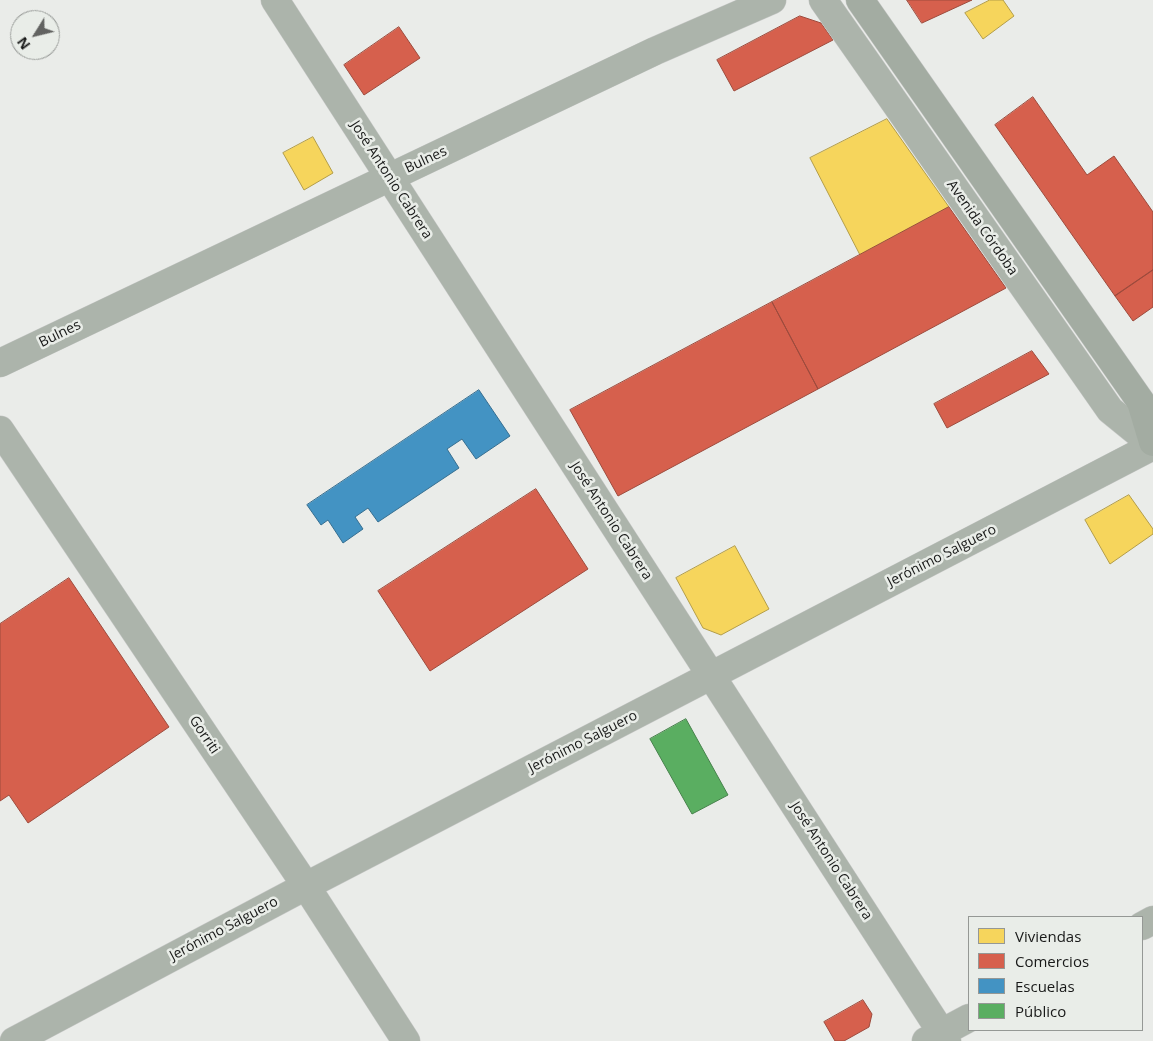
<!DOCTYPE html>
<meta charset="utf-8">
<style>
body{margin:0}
#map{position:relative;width:1153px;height:1041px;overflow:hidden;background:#eaece9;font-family:"Open Sans",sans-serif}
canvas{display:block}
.legend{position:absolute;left:968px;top:916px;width:175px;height:115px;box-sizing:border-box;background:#e9ede8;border:1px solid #959895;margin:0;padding:6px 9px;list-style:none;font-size:15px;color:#181918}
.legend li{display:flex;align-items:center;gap:10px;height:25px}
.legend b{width:25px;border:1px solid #959895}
.north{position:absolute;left:10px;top:10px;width:50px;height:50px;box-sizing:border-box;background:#e9ede8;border:1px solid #959895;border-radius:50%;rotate:234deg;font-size:14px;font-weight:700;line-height:20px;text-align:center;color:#181918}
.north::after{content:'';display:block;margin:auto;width:18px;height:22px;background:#626361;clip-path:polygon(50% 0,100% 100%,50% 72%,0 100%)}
</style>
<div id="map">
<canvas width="1153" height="1041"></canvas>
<ul class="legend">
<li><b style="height:14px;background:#f6d55c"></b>Viviendas</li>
<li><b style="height:14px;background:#d6604d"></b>Comercios</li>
<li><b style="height:14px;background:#4393c3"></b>Escuelas</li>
<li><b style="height:14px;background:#5aae61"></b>Público</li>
</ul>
<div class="north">N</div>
</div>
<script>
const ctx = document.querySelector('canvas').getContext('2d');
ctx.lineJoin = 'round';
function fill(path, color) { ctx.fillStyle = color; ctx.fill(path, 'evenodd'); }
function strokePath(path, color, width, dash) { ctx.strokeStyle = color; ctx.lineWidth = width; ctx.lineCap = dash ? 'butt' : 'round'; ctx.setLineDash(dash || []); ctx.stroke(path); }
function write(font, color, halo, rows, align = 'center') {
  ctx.font = font + ' "Open Sans",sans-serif'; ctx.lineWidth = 5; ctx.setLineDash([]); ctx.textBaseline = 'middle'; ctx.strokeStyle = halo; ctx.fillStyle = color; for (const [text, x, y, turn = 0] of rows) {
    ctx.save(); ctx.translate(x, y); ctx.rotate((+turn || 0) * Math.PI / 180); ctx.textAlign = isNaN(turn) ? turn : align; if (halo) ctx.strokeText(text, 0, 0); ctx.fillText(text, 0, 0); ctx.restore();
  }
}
const homes = new Path2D(`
 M990,0h13l11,16 -31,23 -18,-26z
 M887,119l62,88 -89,48 -50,-97z
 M313,137l20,36 -29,17 -21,-37z
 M1129,495l24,34v5l-43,30 -25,-44z
 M735,546l34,63 -48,26 -18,-7 -27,-50z`);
fill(homes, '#f6d55c');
strokePath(homes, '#b39d48', 1);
const shops = new Path2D(`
 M907,0h65l-50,23z
 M800,16l21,7 12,17 -99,51 -17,-31z
 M399,27l21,31 -56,37 -20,-30z
 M1033,97l54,78 27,-19 39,56v58l-38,26 -120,-171z
 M949,207l57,81 -188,101 -46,-87z
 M1153,270v37l-20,14 -18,-25z
 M772,302l46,87 -200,107 -48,-86z
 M1032,351l17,23 -102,54 -13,-24z
 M536,489l52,80 -158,102 -52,-80z
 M69,578l100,149 -141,96 -19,-28 -9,6v-177z
 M863,1000l9,14 -3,13 -25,14h-9l-11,-19z`);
fill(shops, '#d6604d');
strokePath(shops, '#9d4b3d', 1);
const schools = new Path2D(`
 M479,390l31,46 -34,23 -14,-20 -15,10 12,19 -81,54 -10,-14 -13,9 8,12 -20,14 -15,-23 -7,5 -14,-20z`);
fill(schools, '#4393c3');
strokePath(schools, '#366e90', 1);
const public = new Path2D(`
 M686,719l42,76 -36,19 -42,-75z`);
fill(public, '#5aae61');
strokePath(public, '#46814b', 1);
const minor = new Path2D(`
 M275,0l672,1041
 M823,0l287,410 43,35
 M0,363l655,-312 117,-51
 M0,430l306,456 100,155
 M1142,926l11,-6
 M14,1041l292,-155 847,-440
 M926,1041l43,-23`);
const major = new Path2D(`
 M860,0l281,402 12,40`);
strokePath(minor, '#c8c9c8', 29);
strokePath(major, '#c8c9c8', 29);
strokePath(minor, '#acb4ab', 28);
strokePath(major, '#a3aca2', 28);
write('14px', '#181918', '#e9ede8', [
 ["Bulnes",426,160,-25],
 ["José Antonio Cabrera",391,180,57],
 ["Avenida Córdoba",982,228,55],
 ["Bulnes",60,334,-26],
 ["José Antonio Cabrera",611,521,57],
 ["Jerónimo Salguero",942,556,-27],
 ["Gorriti",204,735,56],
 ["Jerónimo Salguero",583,742,-27],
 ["José Antonio Cabrera",831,861,57],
 ["Jerónimo Salguero",224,929,-28]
]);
</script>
